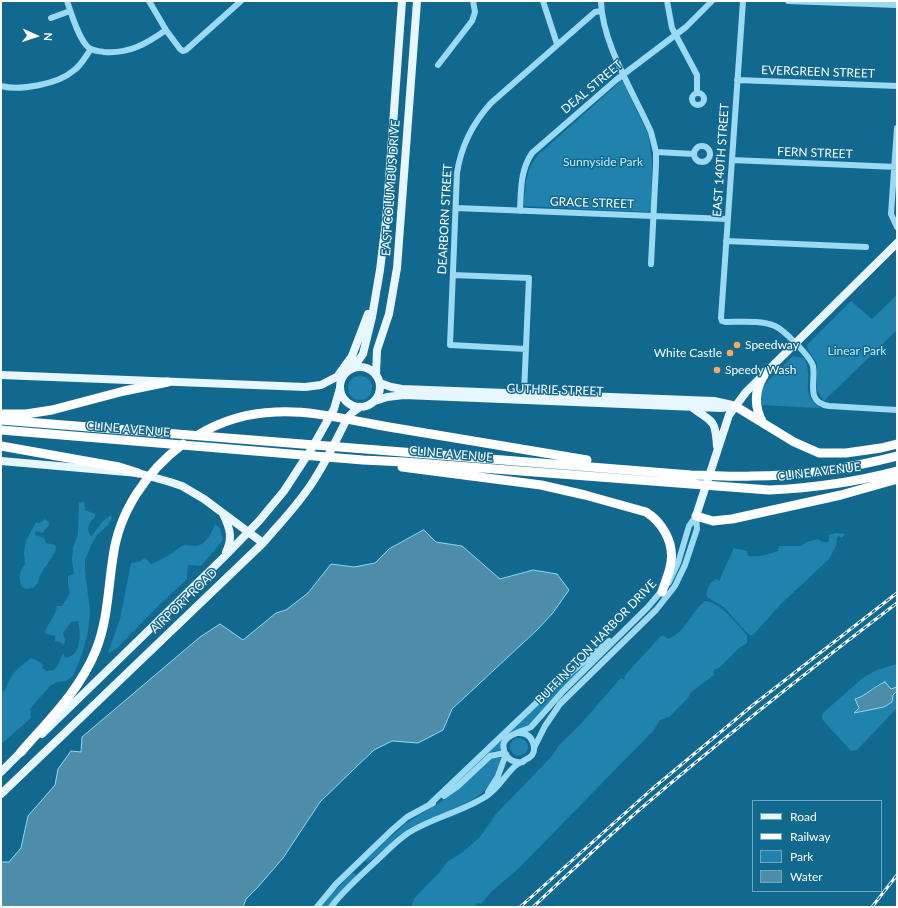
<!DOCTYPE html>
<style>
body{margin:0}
#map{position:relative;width:898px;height:908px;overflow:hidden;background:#116990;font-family:Lato,sans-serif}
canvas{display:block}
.frame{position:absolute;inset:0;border:2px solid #fff;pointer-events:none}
.legend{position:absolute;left:752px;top:800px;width:130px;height:92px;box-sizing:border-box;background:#116990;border:1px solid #70a5bc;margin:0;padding:5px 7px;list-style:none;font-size:12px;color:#fff}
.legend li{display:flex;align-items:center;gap:8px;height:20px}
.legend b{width:20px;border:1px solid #70a5bc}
.north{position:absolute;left:16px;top:16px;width:40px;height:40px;-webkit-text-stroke:3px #116990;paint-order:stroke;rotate:93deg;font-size:11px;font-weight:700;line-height:16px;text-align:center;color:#fff}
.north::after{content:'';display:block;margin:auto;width:14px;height:18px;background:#fff;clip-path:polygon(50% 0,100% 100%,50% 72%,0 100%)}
</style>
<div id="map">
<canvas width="898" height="908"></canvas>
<div class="frame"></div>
<ul class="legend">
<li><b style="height:5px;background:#e8f7ff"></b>Road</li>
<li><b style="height:5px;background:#fff"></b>Railway</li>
<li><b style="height:11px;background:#2083ae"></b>Park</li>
<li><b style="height:11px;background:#4d8da7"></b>Water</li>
</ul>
<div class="north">N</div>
</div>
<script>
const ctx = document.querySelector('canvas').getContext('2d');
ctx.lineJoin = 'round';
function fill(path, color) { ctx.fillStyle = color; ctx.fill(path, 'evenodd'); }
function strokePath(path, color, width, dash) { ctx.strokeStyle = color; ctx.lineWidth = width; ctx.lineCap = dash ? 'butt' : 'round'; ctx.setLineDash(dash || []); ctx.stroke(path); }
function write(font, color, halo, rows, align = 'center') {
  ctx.font = font + ' Lato,sans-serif'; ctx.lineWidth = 3; ctx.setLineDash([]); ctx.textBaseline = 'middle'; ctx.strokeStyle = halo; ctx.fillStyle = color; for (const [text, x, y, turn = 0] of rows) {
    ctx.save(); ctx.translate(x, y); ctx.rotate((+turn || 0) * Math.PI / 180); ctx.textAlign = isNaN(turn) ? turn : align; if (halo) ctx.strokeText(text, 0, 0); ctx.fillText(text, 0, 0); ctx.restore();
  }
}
fill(new Path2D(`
 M621,81l2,1 25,52 4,26 -1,48 -3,4 -123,-6 -1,-2c2,-19 1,-34 14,-49z
 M897,295v35l-73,71 -7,-11v-27l-9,-13 -1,-5 44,-44 21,18z
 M793,356l11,2c11,20 -6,34 16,50l-60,-3 1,-14 7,-10z
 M348 388a12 12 0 1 1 24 0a12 12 0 1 1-24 0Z
 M84,501l1,9 10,4v3c-7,6 -9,12 -4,20l11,-15 9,-7 1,3 -4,7 -11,10 -5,8 -7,17v12l5,39 -2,21 -6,22 -9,22 -7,5 -9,1 -7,4 -20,23 1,9 -30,26v-53h4c6,-18 11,-21 26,-33l5,2 7,5 -1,3 5,3 7,-1 4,-5 5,-12 2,5c17,-2 16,-24 13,-37l-7,1 -8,11 2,7 -1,5 -4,-3 -5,-1v-5l-10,-3c2,-9 10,-16 12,-26l-2,-1h7l8,-13 -2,-8v-9l6,-2 -2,-14 1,-12 5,-14 1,-31z
 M45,519l4,3v3l-7,8 -6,-2 -1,4 9,3 2,5 9,2 1,3 -1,4 -15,23 -2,8 -5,5 -7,1 -4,-2c-4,-9 -3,-15 3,-23l-1,-11 2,-12 10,-19 4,1z
 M215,524l5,4 3,12 -22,26 -13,-1 -1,14 -27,25 -44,45 -8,4 12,-34 11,-56 8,-1 6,-4 6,6c12,-5 22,-11 32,-19 4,0 9,1 13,1 10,-1 16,-14 19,-22z
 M836,533l9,1 -3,4 -3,-2 -2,1 -1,9 -7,13 -48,45 -28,31h-3l-3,-2 -23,-26 -17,-10c-2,-6 3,-16 10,-18l1,2 2,-1 2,-6 12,-26 13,3 1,5c11,1 20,-1 30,-5l1,-5h23l4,-4 12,-3 4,3h7v-7z
 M705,601c15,1 32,23 42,34v8l-8,5 -19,19 -6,3v5l-23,17 -3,6 -19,19 -9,3 -7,11 -135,138 -27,23 -10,12 -3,-1 -4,4h-63l3,-8 7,-8 17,-17 9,-12 16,-10 17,-15 16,-23 56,-58 8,-12 19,-18 42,-48 4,2 -1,-2 3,-5 32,-35 4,-3 5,4c18,-7 23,-27 37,-38z
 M598,654l-67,69 -10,6 -8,2 -6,3 -5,18 -7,-1 -6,3 -1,-1 52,-52z
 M897,664v23l-6,2 -7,-7 -6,2 -22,18 3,5 -4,6 29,-6 13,-16v17l-40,42 -6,1 -29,-32v-3l2,-4 40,-35 13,-7z
 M510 747a9 9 0 1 1 18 0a9 9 0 1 1-18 0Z
 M497,758h4c-4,15 -10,28 -23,38 -21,14 -48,20 -70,33 -16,10 -26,26 -42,33v-3l39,-35 45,-28 41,-37z
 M352,873l4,1 -1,3 -12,12 -16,18h-5l8,-11z`), '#2083ae');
const water = new Path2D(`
 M424,530l12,12 26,4 38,33 33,-9 24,4 12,16 -17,24 -15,16 -85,79 -9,21 -25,13 -26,-2 -18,9 -21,20 -33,32 -37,56 -25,29 -12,12 -3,8h-242v-45h8l12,-14 7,-32 27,-31 3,-16 13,-18 10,1 1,-15 118,-100 20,-13 23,16 33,-27 10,-3 22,-17 23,-29 23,3 21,-4 14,-14z
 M885,682l6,7 6,-2v4l-4,4 -1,7 -8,5 -30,6 5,-5 -4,-9c11,-3 19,-13 30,-17z`);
fill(water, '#4d8da7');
strokePath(water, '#8ed8f6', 1);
strokePath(new Path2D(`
 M67,1c4,12 12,39 22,47 4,3 10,3 15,4 25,2 42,-8 62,-22
 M149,1l17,29 14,19 3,2 3,-1 55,-49
 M543,1l14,43
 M601,1c1,43 33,92 50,131l5,20v13l-5,99
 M667,1l5,27 25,47v18
 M743,1l-22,317 1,3 3,1c15,0 37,-2 50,4 9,4 35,30 38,40 3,15 -8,37 16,40l68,4
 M788,1l109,4
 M51,18l19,-7
 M438,65l34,-44 3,-9 -2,-11
 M737,80l160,6
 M1,86c19,5 57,-2 72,-15 8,-5 12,-14 18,-22
 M692 99a6 6 0 1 1 12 0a6 6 0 1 1-12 0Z
 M897,128l-6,86 6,13
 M694 154a8 8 0 1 1 16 0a8 8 0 1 1-16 0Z
 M656,152l38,2
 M732,160l165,7
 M456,208l271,11
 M520,211c1,-21 0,-40 12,-58l84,-73 70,-53 26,-26
 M726,241l140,6
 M453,275l76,3 -5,115
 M526,349l-76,-4 7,-172c4,-27 15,-49 34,-70l104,-91 6,-1
 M534,748l11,-22 15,-22 96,-94 19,-24 10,-21 12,-36 -1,-13
 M523,762c-7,1 -13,-1 -17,-7 -11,-20 15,-22 25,-28l33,-37 84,-83 21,-25 9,-19 11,-37 7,-10
 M488,792l10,-16 8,-22
 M444,796l14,-10 32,-30 15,-3
 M430,804l123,-117 56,-46
 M317,907l19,-23 56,-54 15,-13 26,-14
 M331,907c12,-16 28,-30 43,-44 11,-10 21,-21 34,-30 25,-16 55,-21 80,-38 11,-8 16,-18 25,-27 7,-9 26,-8 20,-25 -2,-7 -7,-10 -14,-10`), '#9cd9f2', 6);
strokePath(new Path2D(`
 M340 387a20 20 0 1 1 40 0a20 20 0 1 1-40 0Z
 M353,368l10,-14 9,-37 8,-47 6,-49 16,-220
 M339,374l13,-18 16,-42
 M1,375l304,12 16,-2 27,-14
 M376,375l1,-25 12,-36 8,-46 20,-267
 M380,383l11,4 11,2 312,12 18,4
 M375,401l12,-4 17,-2 317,13 14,-2
 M693,408c20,15 22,10 24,38
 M1,461l137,12 32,9 12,4 22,13 59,44
 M223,514c7,14 10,24 3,38
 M696,516l33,-101 17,-23 151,-149
 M42,734l181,-176 36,-37 25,-30 28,-43 22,-39 6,-21
 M1,772l24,-24
 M1,794l262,-251c17,-20 37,-40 51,-63 13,-20 23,-42 34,-63l5,-5 7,-5`), '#e8f7ff', 8);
strokePath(new Path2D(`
 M735,406l59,36 25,11h27l35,-5 16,-4
 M1,414h25l26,-4 72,-19 44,-9
 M1,420l690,55c21,0 41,2 61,1 49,0 98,-8 145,-20
 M763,423c-9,-16 -9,-32 1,-48
 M1,430l362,30 41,2 365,28c43,-2 86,-8 128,-19
 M198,435c23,-14 50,-22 78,-23 38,-2 76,9 113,15 66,11 132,22 198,33
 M1,446l118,21 19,6
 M402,467l139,18 44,10 61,17c16,10 28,30 25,50 -1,10 -6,20 -9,30
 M696,516l17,5 19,-2 109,-24 56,-16
 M21,752c28,-32 59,-62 75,-102 12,-30 12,-62 17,-93 6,-46 34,-86 70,-113`), '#fff', 9);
const rail = new Path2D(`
 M520,907l132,-118 101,-84 144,-112
 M533,907c34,-32 69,-65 105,-96 84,-72 171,-141 259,-208
 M872,907l25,-32`);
strokePath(rail, '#fff', 3);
strokePath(rail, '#116990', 1.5, [4.5]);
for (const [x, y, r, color] of [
 [737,345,4,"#ffa85e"],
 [730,353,4,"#ffa85e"],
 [717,370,4,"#ffa85e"]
]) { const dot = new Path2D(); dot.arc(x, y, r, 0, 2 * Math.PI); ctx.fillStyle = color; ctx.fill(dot); strokePath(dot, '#116990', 1.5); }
write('12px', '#fff', '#116990', [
 ["EVERGREEN STREET",818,72,2],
 ["DEAL STREET",592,87,-40],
 ["FERN STREET",815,153,2],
 ["EAST 140TH STREET",721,160,-86],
 ["EAST COLUMBUS DRIVE",391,188,-86],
 ["GRACE STREET",592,203,2],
 ["DEARBORN STREET",445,219,-87],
 ["GUTHRIE STREET",555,390,2],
 ["CLINE AVENUE",128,429,5],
 ["CLINE AVENUE",451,454,5],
 ["CLINE AVENUE",819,472,-7],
 ["AIRPORT ROAD",184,601,-44],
 ["BUFFINGTON HARBOR DRIVE",596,642,-46]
]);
write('12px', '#c4ecfd', '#116990', [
 ["Sunnyside Park",603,162],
 ["Linear Park",857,351]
]);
write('12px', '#fff', '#116990', [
 ["Speedway",745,345],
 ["White Castle",722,353,"right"],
 ["Speedy Wash",725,370]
], 'left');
</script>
